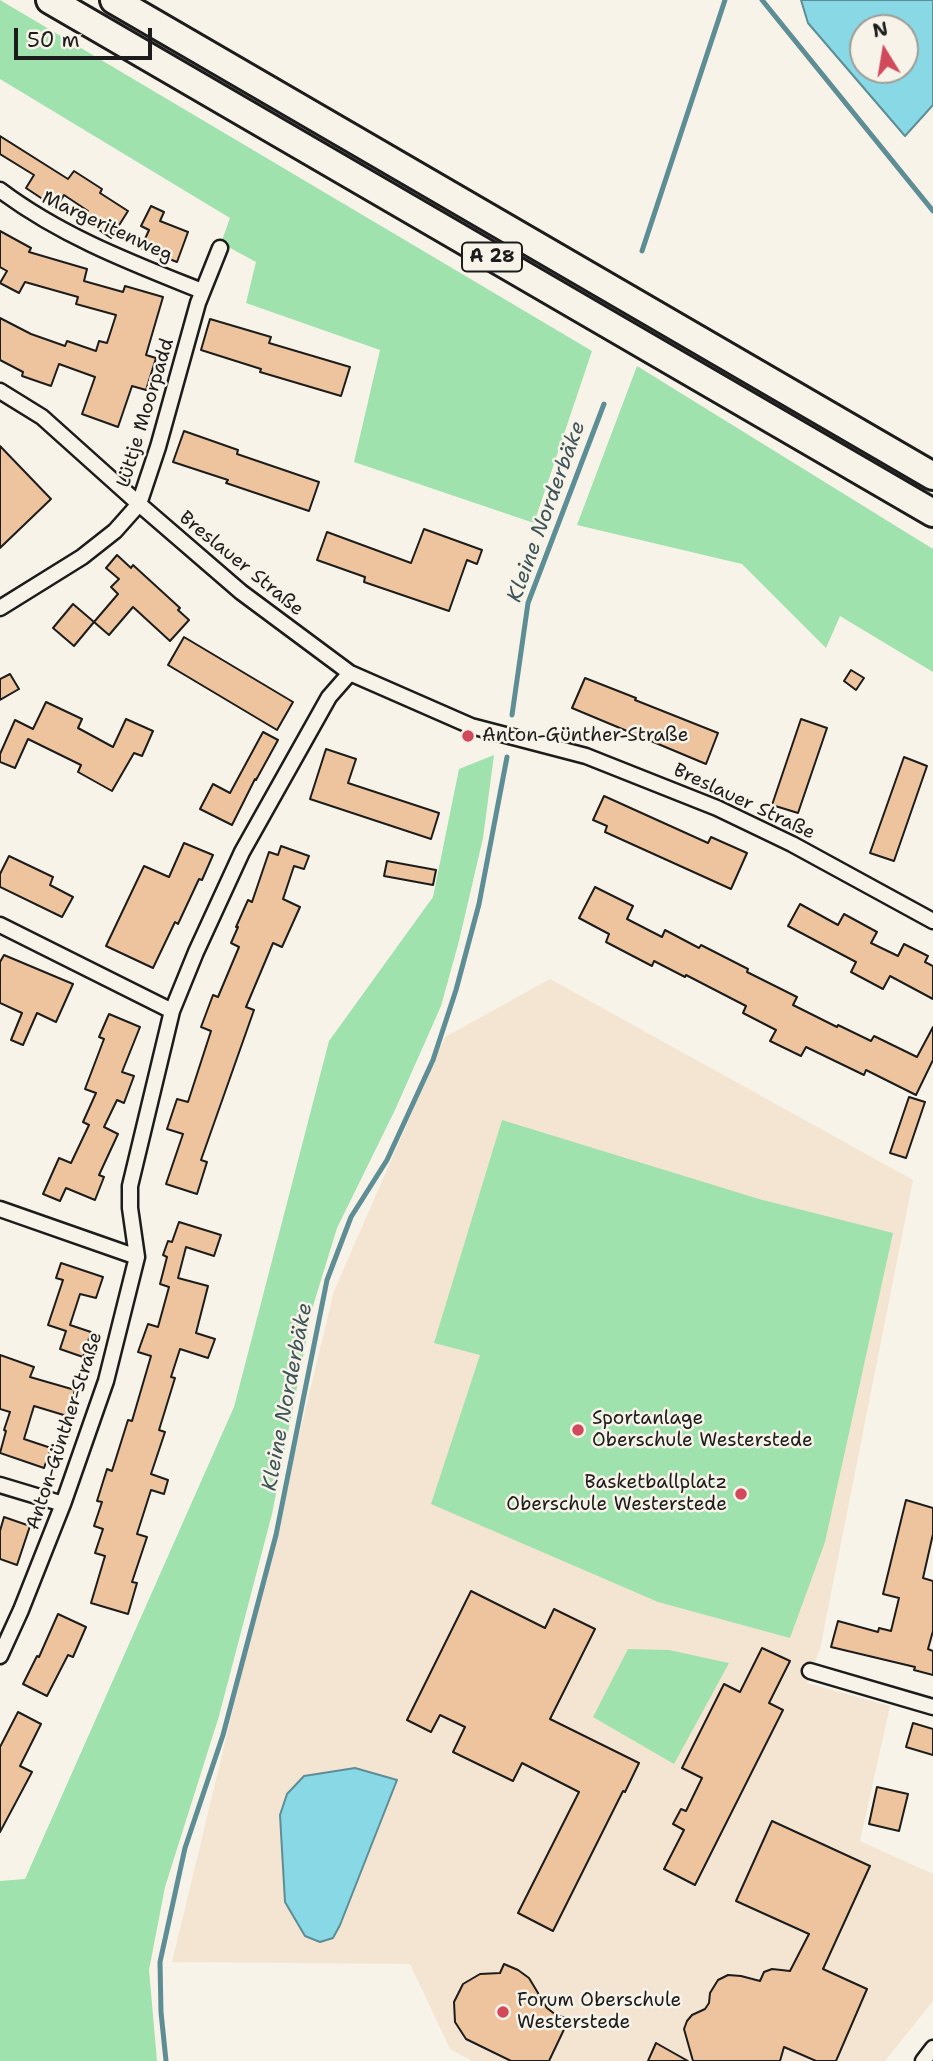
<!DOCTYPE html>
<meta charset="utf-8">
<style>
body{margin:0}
#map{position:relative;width:933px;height:2061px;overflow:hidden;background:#f7f3e8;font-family:"Shantell Sans",sans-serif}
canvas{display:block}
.north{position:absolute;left:849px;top:14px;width:70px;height:70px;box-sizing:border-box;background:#f7f3e8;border:2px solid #9f9d96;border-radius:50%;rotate:349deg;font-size:19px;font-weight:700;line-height:28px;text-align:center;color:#1c1c1c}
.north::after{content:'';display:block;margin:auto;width:24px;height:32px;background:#d1495b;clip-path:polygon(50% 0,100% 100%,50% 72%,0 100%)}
.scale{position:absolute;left:14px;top:28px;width:138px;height:32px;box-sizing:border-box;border:4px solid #1c1c1c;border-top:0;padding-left:9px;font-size:21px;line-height:24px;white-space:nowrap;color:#1c1c1c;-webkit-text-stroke:5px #f7f3e8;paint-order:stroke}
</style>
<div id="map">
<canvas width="933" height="2061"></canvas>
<div class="north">N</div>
<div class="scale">50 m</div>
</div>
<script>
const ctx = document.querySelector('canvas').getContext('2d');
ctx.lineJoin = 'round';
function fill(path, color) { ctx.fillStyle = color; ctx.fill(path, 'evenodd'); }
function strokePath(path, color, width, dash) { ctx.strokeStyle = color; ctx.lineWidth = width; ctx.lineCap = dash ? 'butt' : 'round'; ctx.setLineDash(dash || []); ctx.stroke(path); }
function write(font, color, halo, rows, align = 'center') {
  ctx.font = font + ' "Shantell Sans",sans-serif'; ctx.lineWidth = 5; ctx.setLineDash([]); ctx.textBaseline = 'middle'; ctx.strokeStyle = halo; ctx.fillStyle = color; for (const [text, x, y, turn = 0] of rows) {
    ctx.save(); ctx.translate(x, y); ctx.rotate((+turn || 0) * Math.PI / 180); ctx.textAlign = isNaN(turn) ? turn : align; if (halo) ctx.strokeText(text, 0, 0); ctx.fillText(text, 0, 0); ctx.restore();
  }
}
fill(new Path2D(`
 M550,979l363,201 -93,469 -13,34 83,23 -30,135 73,33v127l-48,60h-413l-22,-12 -40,-85 -238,-2 162,-671 111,-254z`), '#f4e5d2');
fill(new Path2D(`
 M0,0l592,351 -58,172 -180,-61 26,-112 -134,-47 10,-41 -35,-19 9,-25 -230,-139z
 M637,366l296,183v123l-93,-56 -14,32 -84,-84 -165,-39z
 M494,755l-11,83 -24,103 -18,65 -46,104 -58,118 -24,78 -41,208 -53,202 -54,171 -16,83 8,91h-157v-180l25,-2 209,-472 95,-366 104,-144 26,-128z
 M502,1120l257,79 134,34 -68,309 -35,96 -132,-36 -227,-98 49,-149 -46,-12z
 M628,1649l41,1 60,13 -55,101 -81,-47z`), '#9fe2ad');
const water = new Path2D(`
 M801,0h132v105l-28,31 -97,-113zM905,28v42h-42v-42z
 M355,1768l42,12 -57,145 -7,13 -13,4 -15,-6 -20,-34 -5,-87 7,-21 17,-18z`);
fill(water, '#89d8e6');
strokePath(water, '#5d8d95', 2);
strokePath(new Path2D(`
 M762,0l171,211
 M642,251l83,-251
 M512,715l16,-112 76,-199
 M166,2061l-5,-49 -1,-50 25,-114 38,-113 53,-200 51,-255 24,-63 36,-57 46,-100 23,-70 23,-86 28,-147`), '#5d8d95', 5);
const building = new Path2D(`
 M0,136l68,43 6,-8 28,18 -2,4 28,18 -17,27 -28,-19 5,-8 -24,-16 -8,13 -30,-20 8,-13 -34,-21z
 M151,206l13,6 -4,9 28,11 -11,30 -36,-14 8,-18 -8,-4z
 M0,231l31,17 -2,4 58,17 -3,12 39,11 2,-6 38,11 -17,58 10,3 -10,32 -14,-4 -14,41 -36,-13 13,-37 -36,-13 -8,22 -29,-10 1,-4 -23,-12v-42l31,16 34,12 2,-5 29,10 3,-10 8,2 9,-28 -40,-11 2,-7 -53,-15 -6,11 -19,-10 7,-12 -7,-4z
 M210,319l61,18 -2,6 81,24 -9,29 -81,-24 1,-3 -60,-19z
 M184,431l54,19 -1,4 82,28 -10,29 -83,-28 2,-3 -55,-18z
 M0,446l51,53 -51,49z
 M424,529l58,21 -5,14 -10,-4 -18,51 -85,-29 1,-5 -48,-17 10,-28 84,31z
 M117,555l14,13 2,-3 47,43 -2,2 11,10 -19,21 -37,-34 -24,28 -15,-13 24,-28 -7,-7 8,-8 -13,-11z
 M73,604l21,18 -20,24 -21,-18z
 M184,637l109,65 -16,28 -109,-65z
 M851,670l13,8 -8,12 -12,-9z
 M10,674l9,15 -19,11v-21z
 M585,678l51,20 -1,2 83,33 -12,31 -134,-56z
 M46,702l36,17 -4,9 35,19 13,-28 27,12 -11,25 -8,-3 -22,38 -34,-19 3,-7 -53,-26 -13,29 -15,-6v-8l15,-34 18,9z
 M801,719l26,9 -29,85 -26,-8z
 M263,732l15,8 -22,40 -1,-1 -23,46 -32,-16 13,-25 17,9z
 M326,749l30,10 -8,24 91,30 -8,26 -121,-40z
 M904,757l23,9 -33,95 -24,-8z
 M604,796l104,47 3,-6 36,16 -16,36 -126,-57 2,-6 -14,-6z
 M184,843l29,12 -11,25 -3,-1 -21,45 -3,-2 -22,46 -47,-22 38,-80 25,11z
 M281,846l28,10 -5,13 -10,-3 -11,33 17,8 -18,40 -9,-4 -27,64 8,3 -53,150 6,2 -10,32 -31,-10 17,-50 -16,-5 10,-30 11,3 23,-71 -10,-4 12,-32 5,2 21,-50 -8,-4 7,-16h-2l12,-27 4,2 17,-50 9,3z
 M9,856l44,21 -3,8 23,12 -11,20 -62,-30v-13z
 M387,861l49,9 -3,15 -49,-9z
 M595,887l38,19 -6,13 35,18 3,-7 34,18 2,-3 47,24 -1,3 50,25 -4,8 44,22 1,-2 33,16 3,-5 43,21 16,-30v33l-17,35 -50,-25 -2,5 -58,-28 -5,9 -31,-15 6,-11 -33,-17 3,-7 -60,-31 -1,2 -31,-16 -2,5 -46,-24 3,-8 -30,-16z
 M800,904l38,21 6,-11 33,18 -6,11 27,13 6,-12 24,12 -3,6 8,4v33l-43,-23 -7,13 -32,-17 5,-10 -68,-36z
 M4,955l69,29 -17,38 -19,-9 -14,32 -12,-5 11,-27 -22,-10v-41z
 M109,1014l31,13 -18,45 12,4 -10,27 -7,-3 -13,27 14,7 -19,41 5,2 -9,23 -29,-12 -6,13 -17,-7 16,-36 12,5 18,-38 -6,-3 13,-29 -11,-4 19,-50 -5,-2z
 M909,1097l16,5 -19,56 -16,-5z
 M179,1222l42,13 -7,21 -28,-9 -8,31 30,8 -12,47 19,6 -7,19 -28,-9 -9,28 4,1 -16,52 6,2 -14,42 17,6 -4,14 -13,-4 -14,44 10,3 -15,45 5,1 -9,31 -37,-11 14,-47 -10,-3 8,-24 -9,-3 8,-24 -5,-1 10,-32 5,2 16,-51 4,1 19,-65 -13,-4 10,-28 10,3 11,-40 -9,-3 7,-27 -4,-2 5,-14 4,1z
 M61,1263l42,14 -7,21 -16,-4 -10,31 21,7 -8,25 -23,-8 6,-18 -18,-6 15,-45 -7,-2z
 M0,1355l34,12 -4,10 45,13 -8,26 -33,-10 -10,33 27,9 -7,20 -44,-15 6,-22 -2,-1 6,-18 -10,-3z
 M906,1500l27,8v26l-10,44 10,3v50l-5,18 5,2v24l-19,-5 1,-3 -84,-20 7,-26 40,11 1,-4 12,3 8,-33 -16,-4z
 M4,1517l26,9 -13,39 -17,-6v-28z
 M471,1591l74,37 9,-19 41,20 -45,90 89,44 -14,29 -2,-1 -70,140 -35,-18 61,-121 -57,-29 -9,18 -60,-29 12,-25 -25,-12 -9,17 -24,-12z
 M58,1614l28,13 -13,30 -5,-2 -21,41 -24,-12 14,-28 2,1z
 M762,1648l28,13 -21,42 14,7 -88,175 -31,-16 20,-39 -11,-6 8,-15 5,2 16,-33 -20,-10 42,-84 16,8z
 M18,1712l23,12 -21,42 12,6 -32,60v-85z
 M913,1723l20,6v26l-27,-8z
 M877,1787l31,7 -9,37 -30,-7z
 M772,1821l98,45 -47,103 44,20 -31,72h-20l-32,-14 -4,14h-87l-9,-32 3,-8 5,-6 13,-6 4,-6 1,-10 8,-13 10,-5 13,1 19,5 4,-9 8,-3 18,2 19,-37 -73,-33z
 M504,1964l14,6 11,8 18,30 9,7 13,4 -20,42h-38l-45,-22 -11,-17 -1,-20 9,-18 17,-10 20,-1z
 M656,2043l32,18h-40z`);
fill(building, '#edc49d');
strokePath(building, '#1c1c1c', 2);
const street = new Path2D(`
 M0,190c61,46 132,73 202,101
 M0,391l42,26 97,87 102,88 109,81 121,53 115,30 131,52 75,36 141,77
 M0,608l82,-51 33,-26 24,-27 19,-57 40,-144 22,-55
 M0,925l172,86
 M0,1209l137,48
 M0,1485l63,19
 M0,1656l21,-46 42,-106 43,-123 31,-124 -7,-49v-22l42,-175 24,-59 46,-100 87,-155 21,-24
 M810,1671l123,36
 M923,2061l10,-13`);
const highway = new Path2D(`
 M50,0l883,513
 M114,0l819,476`);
strokePath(street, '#1c1c1c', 19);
strokePath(highway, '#1c1c1c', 32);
strokePath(street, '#f7f3e8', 14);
strokePath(highway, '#f7f3e8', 26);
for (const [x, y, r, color] of [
 [468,736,7,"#d1495b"],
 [578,1430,7,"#d1495b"],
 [741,1494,7,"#d1495b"],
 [503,2012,7,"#d1495b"]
]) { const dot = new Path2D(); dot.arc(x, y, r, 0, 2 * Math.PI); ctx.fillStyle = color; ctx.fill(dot); strokePath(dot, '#f7f3e8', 2.5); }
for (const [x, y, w] of [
 [492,257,60]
]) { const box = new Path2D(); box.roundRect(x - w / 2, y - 14.5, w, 29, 5); ctx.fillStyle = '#f7f3e8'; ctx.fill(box); strokePath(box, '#1c1c1c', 2); }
write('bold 18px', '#1c1c1c', null, [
 ["A 28",492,257]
]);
write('19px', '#1c1c1c', '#f7f3e8', [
 ["Margeritenweg",107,227,25],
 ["Lüttje Moorpadd",146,413,-73],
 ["Breslauer Straße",241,564,39],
 ["Breslauer Straße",744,802,25],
 ["Anton-Günther-Straße",65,1431,-72]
]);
write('19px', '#1c1c1c', '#f7f3e8', [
 ["Anton-Günther-Straße",482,736],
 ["Sportanlage",592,1419],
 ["Oberschule Westerstede",592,1441],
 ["Basketballplatz",727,1483,"right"],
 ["Oberschule Westerstede",727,1505,"right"],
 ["Forum Oberschule",517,2001],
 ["Westerstede",517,2023]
], 'left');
write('italic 21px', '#3d5459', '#f7f3e8', [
 ["Kleine Norderbäke",547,512,-70],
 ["Kleine Norderbäke",288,1397,-79]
]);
</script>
